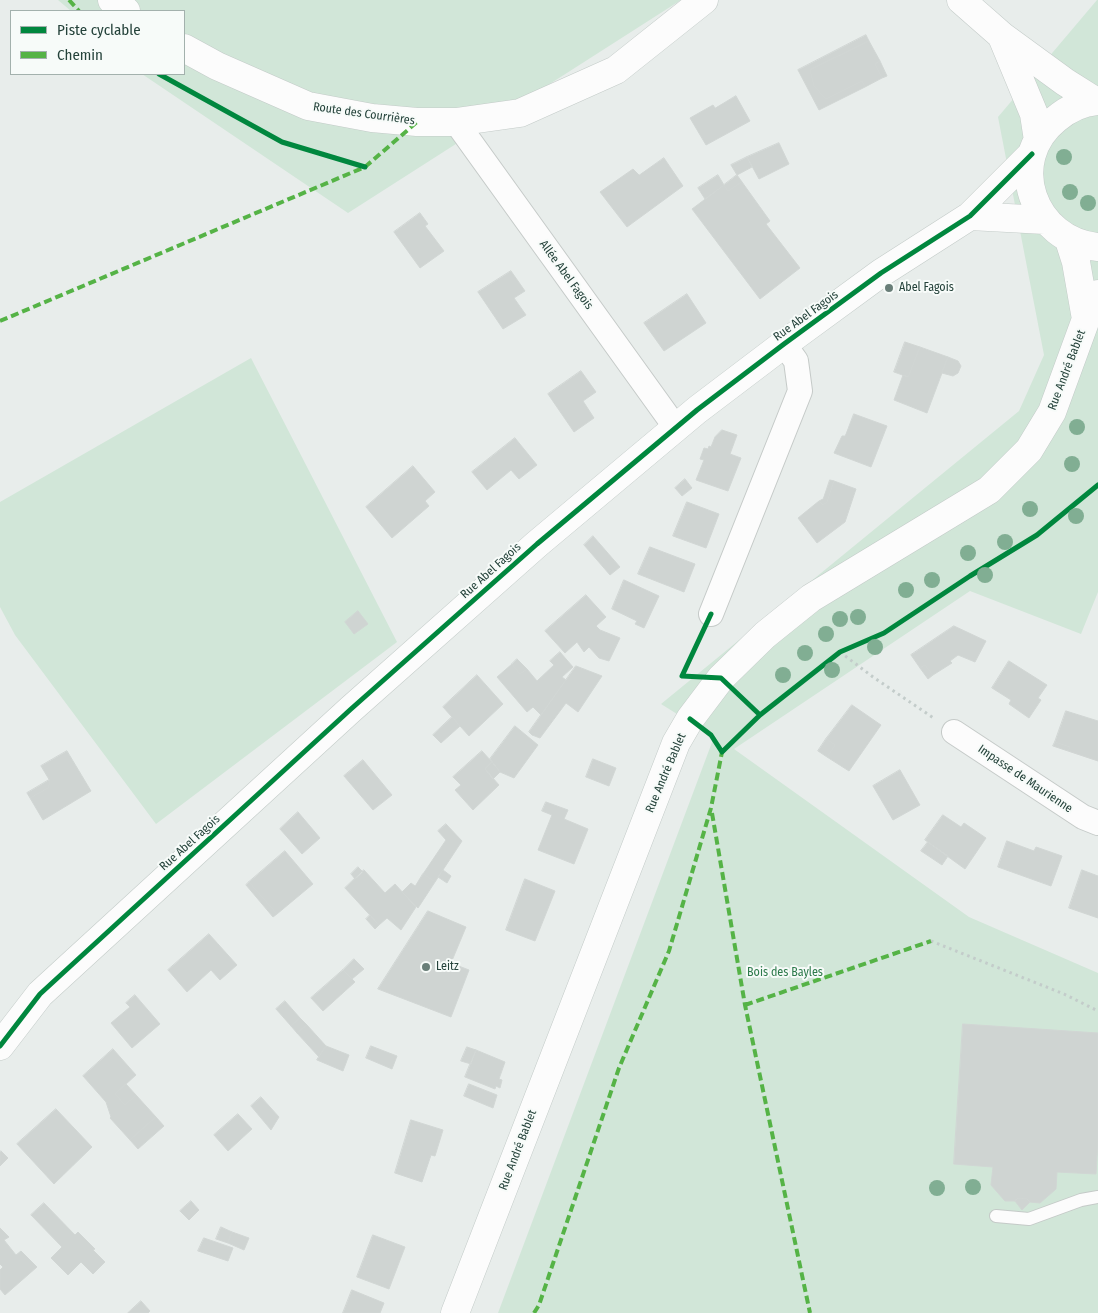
<!DOCTYPE html>
<meta charset="utf-8">
<style>
body{margin:0}
#map{position:relative;width:1098px;height:1313px;overflow:hidden;background:#e8edeb;font-family:"Fira Sans Condensed",sans-serif}
canvas{display:block}
.legend{position:absolute;left:10px;top:10px;width:175px;height:65px;box-sizing:border-box;background:#f7fbf9;border:1px solid #a3b1ad;margin:0;padding:6px 9px;list-style:none;font-size:15px;color:#24423a}
.legend li{display:flex;align-items:center;gap:10px;height:25px}
.legend b{width:25px;border:1px solid #a3b1ad}
</style>
<div id="map">
<canvas width="1098" height="1313"></canvas>
<ul class="legend">
<li><b style="height:6px;background:#00873e"></b>Piste cyclable</li>
<li><b style="height:6px;background:#55b346"></b>Chemin</li>
</ul>
</div>
<script>
const ctx = document.querySelector('canvas').getContext('2d');
ctx.lineJoin = 'round';
function fill(path, color) { ctx.fillStyle = color; ctx.fill(path, 'evenodd'); }
function strokePath(path, color, width, dash) { ctx.strokeStyle = color; ctx.lineWidth = width; ctx.lineCap = dash ? 'butt' : 'round'; ctx.setLineDash(dash || []); ctx.stroke(path); }
function write(font, color, halo, rows, align = 'center') {
  ctx.font = font + ' "Fira Sans Condensed",sans-serif'; ctx.lineWidth = 4; ctx.setLineDash([]); ctx.textBaseline = 'middle'; ctx.strokeStyle = halo; ctx.fillStyle = color; for (const [text, x, y, turn = 0] of rows) {
    ctx.save(); ctx.translate(x, y); ctx.rotate((+turn || 0) * Math.PI / 180); ctx.textAlign = isNaN(turn) ? turn : align; if (halo) ctx.strokeText(text, 0, 0); ctx.fillText(text, 0, 0); ctx.restore();
  }
}
fill(new Path2D(`
 M58,0h623l-333,213 -206,-139h42v-63h-113z
 M1097,0h1v592l-17,42 -111,-43 -236,158 235,168 129,56v340h-600l216,-576 -53,-33 358,-293 25,-56 -46,-238z
 M251,358l146,284 -241,182 -141,-189 -15,-28v-105z`), '#d1e6d8');
const building = new Path2D(`
 M866,35l3,6 -59,29 4,16 12,13 36,-18 3,6 -46,23 -21,-40z
 M869,41l11,20 -5,3 7,14 -17,9 -3,-6 -36,18 -12,-13 -4,-16z
 M880,61l7,15 -5,2 -7,-14z
 M736,96l14,25 -44,24 -16,-27 23,-13 2,3z
 M779,143l10,21 -30,15 -12,-22z
 M747,157l5,10 -15,8 -6,-10z
 M664,158l19,28 -56,41 -27,-35 33,-23 6,6z
 M718,175l6,10 -19,14 -7,-11z
 M737,175l5,7 -14,9 -4,-6z
 M742,182l28,39 -4,3 34,44 -40,31 -68,-90 32,-24 4,6z
 M420,213l8,11 -3,2 19,25 -24,17 -26,-36z
 M511,271l14,20 -11,7 12,17 -23,14 -25,-37z
 M687,294l19,29 -42,28 -20,-28z
 M905,342l15,5 -12,30 -14,-5z
 M920,347l28,10 -21,56 -33,-13 9,-25 5,2z
 M948,357l10,4 3,5 -3,7 -5,3 -11,-3z
 M581,371l15,21 -13,9 11,17 -20,14 -26,-38z
 M854,414l33,12 -16,41 -37,-14 8,-17h3z
 M722,430l15,5 -7,19 11,4 -13,33 -32,-11 8,-20 -4,-1 4,-11 4,1 1,-3 2,1 4,-10z
 M515,438l22,27 -18,14 -8,-9 -24,20 -15,-18z
 M413,466l22,26 -10,9 4,5 -37,32 -26,-31z
 M685,479l7,9 -10,8 -7,-8z
 M830,480l4,1 -7,21 -4,3 -4,-4 4,-2z
 M834,481l22,8 -11,33 -28,21 -19,-25 21,-17 4,4 4,-3z
 M687,502l32,12 -13,34 -33,-12z
 M593,536l27,31 -10,8 -26,-30z
 M650,547l45,17 -11,28 -46,-18z
 M624,580l35,16 -15,32 -9,-4 2,-3 -25,-12z
 M586,595l20,22 -10,9 4,4 20,8 -11,23 -10,-3 -10,-11 -5,5 -7,-10 -12,11 -20,-22z
 M358,611l10,13 -14,10 -9,-12z
 M954,626l32,15 -11,21 -17,-7 -8,6 2,2 -19,12 -8,-10 -5,3 -9,-13z
 M560,652l13,15 -11,10 4,3 -25,35 -8,-8 -6,5 -30,-35 15,-13 8,10 7,-5 10,12 17,-16 -4,-4z
 M517,659l10,10 -7,5 -8,-10z
 M1009,661l38,24 -9,13 3,2 -12,18 -20,-14 2,-4 -19,-12z
 M925,665l8,10 -5,4 -8,-11z
 M576,666l26,10 -24,36 -12,-9 -26,35 -8,-3 -3,-3z
 M477,675l26,29 -34,32 -26,-29z
 M852,705l29,20 -32,46 -22,-14 8,-12 -9,-6z
 M1066,711l32,10v40l-30,-10 2,-4 -15,-5z
 M452,717l8,9 -19,17 -8,-8z
 M515,726l23,19 -24,33 -14,-6 -10,-13z
 M826,739l9,6 -8,12 -9,-6z
 M1055,742l15,5 -2,4 -15,-5z
 M67,751l24,40 -48,29 -13,-22 18,-10 2,-7 -9,-15z
 M482,751l10,11 -7,7 14,16 -26,25 -18,-20 6,-5 -8,-8z
 M593,759l23,9 -7,18 -23,-9z
 M363,760l29,35 -19,15 -29,-34z
 M492,762l8,10 -7,7 -8,-10z
 M900,770l20,35 -27,15 -20,-34z
 M49,780l1,1 -2,7 -18,10 -3,-5z
 M546,802l22,8 -4,9 24,10 -14,35 -36,-14 14,-35 -10,-4z
 M298,812l22,26 -18,16 -22,-25z
 M943,815l18,12 3,-4 22,15 -21,31 -40,-29z
 M446,824l16,17 -27,41 -12,-8 23,-34 -8,-9z
 M1007,841l27,10 2,-4 26,9 -11,30 -53,-19z
 M928,842l20,14 -6,9 -21,-14z
 M285,851l28,33 -36,30 -28,-32z
 M358,867l5,5 -8,7 -4,-5z
 M364,870l21,23 10,-9 21,23 -15,23 -14,-12 -8,7 -34,-37z
 M443,870l8,6 -4,7 -9,-6z
 M1082,870l16,6v42l-29,-10z
 M423,874l12,8 -17,26 -16,-16 9,-9 4,3z
 M525,879l30,12 -20,50 -29,-11z
 M249,882l28,32 -4,3 -27,-32z
 M428,911l38,16 -15,36 18,7 -18,47 -73,-28z
 M370,915l9,10 -4,4 -9,-10z
 M209,934l28,31 -17,15 -9,-10 -24,22 -19,-22z
 M354,959l10,10 -12,10 -9,-9z
 M343,970l12,12 -32,29 -12,-13z
 M135,995l25,29 -28,24 -21,-25 19,-16 -4,-4z
 M285,1001l15,17 -9,8 -15,-17z
 M300,1018l7,7 -10,8 -6,-7z
 M963,1024l135,9v108l-2,33 -39,-2 -1,17 -16,14 -10,-1 -3,-3 -9,-1 -3,3h-10l-14,-16 2,-18 -39,-3z
 M307,1025l19,21 -7,11 -22,-24z
 M326,1046l23,9 -6,16 -26,-11z
 M371,1046l26,10 -5,13 -26,-11z
 M467,1047l9,3 -5,14 -10,-3z
 M113,1049l23,26 -21,19 10,11 11,-10 20,22 -26,23 -20,-22 1,-1 -5,-15 -23,-26z
 M476,1050l29,12 -6,17 3,1 -2,8 -4,-2 -1,3 -30,-12z
 M126,1084l10,11 -11,10 -10,-11z
 M469,1084l28,11 -4,13 -29,-12z
 M261,1097l18,20 -8,13 -20,-24z
 M56,1109l36,38 -38,37 -37,-40z
 M238,1114l14,15 -24,22 -14,-16z
 M156,1117l8,9 -26,23 -8,-9z
 M411,1120l32,10 -8,26 -4,-1 -9,27 -27,-9z
 M1,1151l7,7 -8,8v-14z
 M1018,1198l9,1 3,3 -8,8 -7,-9z
 M191,1201l8,9 -10,10 -9,-9z
 M44,1203l31,32 3,-3 17,17 -2,1 12,12 -12,12 -12,-12 -13,13 -17,-17 11,-11 -31,-32z
 M221,1227l11,5 -4,11 -12,-4z
 M0,1228l9,9 -5,3 12,15 5,-4 16,16 -32,28 -5,-6v-19l3,-3 -3,-3z
 M232,1232l17,6 -5,12 -16,-7z
 M373,1235l32,12 -16,42 -32,-12z
 M204,1238l29,10 -5,13 -30,-10z
 M352,1290l32,13 -4,10h-37z
 M141,1301l9,10 -2,2h-20z`);
fill(building, '#cfd4d2');
strokePath(building, '#d1d6d4', 1);
const lane = new Path2D(`
 M996,1216l33,3 52,-19 17,-3`);
const street = new Path2D(`
 M456,122l220,306
 M711,614l89,-223 -4,-30 -12,-17
 M954,732l129,85 15,6`);
const secondary = new Path2D(`
 M112,0l14,11
 M961,0l41,36 63,46 30,19
 M1002,37l32,77 4,26
 M184,48l33,18 91,40 64,12 45,4h39l64,-9 96,-43 88,-70
 M1098,101c-15,1 -30,8 -42,18 -52,42 -23,122 42,128
 M970,216l75,4
 M1069,240l7,22 10,57
 M0,1046l40,-52 311,-285 186,-165 160,-134 87,-66 97,-71 89,-57 62,-62
 M455,1313l221,-570 14,-24 31,-41 44,-43 46,-37 178,-108 40,-40 23,-38 34,-93 12,-25`);
strokePath(lane, '#c5cac8', 14);
strokePath(street, '#c5cac8', 26);
strokePath(secondary, '#c3cbc8', 29);
strokePath(new Path2D(`
 M840,652l33,25 62,42
 M931,941l133,53 34,17`), '#c3ccca', 3, [2.5, 4]);
strokePath(lane, '#fcfcfc', 12);
strokePath(street, '#fcfcfc', 24);
strokePath(secondary, '#fcfcfc', 28);
strokePath(new Path2D(`
 M69,0l10,11
 M0,321l365,-154 52,-45
 M712,813l33,192 65,308
 M745,1005l186,-64
 M534,1313l5,-8 80,-237 50,-117 42,-143 11,-56 3,-3`), '#55b346', 4, [8, 4]);
strokePath(new Path2D(`
 M159,74l123,68 83,25
 M711,614l-29,62 39,2 39,37
 M690,719l21,16 11,17 38,-37 80,-63 44,-19 86,-57 67,-41 61,-50
 M0,1046l40,-52 311,-285 186,-165 160,-134 87,-66 97,-71 89,-57 62,-62`), '#00873e', 5);
ctx.fillStyle = '#81ae93';
for (const [x, y] of [
 [1064,157],
 [1070,192],
 [1088,203],
 [1077,427],
 [1072,464],
 [1030,509],
 [1076,516],
 [1005,542],
 [968,553],
 [985,575],
 [932,580],
 [906,590],
 [858,617],
 [840,619],
 [826,634],
 [875,647],
 [805,653],
 [832,670],
 [783,675],
 [973,1187],
 [937,1188]
]) { ctx.beginPath(); ctx.arc(x, y, 8, 0, 2 * Math.PI); ctx.fill(); }
for (const [x, y, r, color] of [
 [889,288,5,"#697e78"],
 [426,967,5,"#697e78"]
]) { const dot = new Path2D(); dot.arc(x, y, r, 0, 2 * Math.PI); ctx.fillStyle = color; ctx.fill(dot); strokePath(dot, '#f7fbf9', 2); }
write('12px', '#24423a', '#f7fbf9', [
 ["Route des Courrières",364,114,8],
 ["Allée Abel Fagois",566,275,54],
 ["Rue Abel Fagois",806,316,-36],
 ["Rue André Bablet",1067,370,-69],
 ["Rue Abel Fagois",491,571,-42],
 ["Rue André Bablet",666,773,-67],
 ["Impasse de Maurienne",1025,779,34],
 ["Rue Abel Fagois",190,843,-42],
 ["Rue André Bablet",518,1150,-69]
]);
write('12px', '#24423a', '#f7fbf9', [
 ["Abel Fagois",899,288],
 ["Leitz",436,967]
], 'left');
write('12px', '#2d7a4b', '#f7fbf9', [
 ["Bois des Bayles",785,973]
]);
</script>
